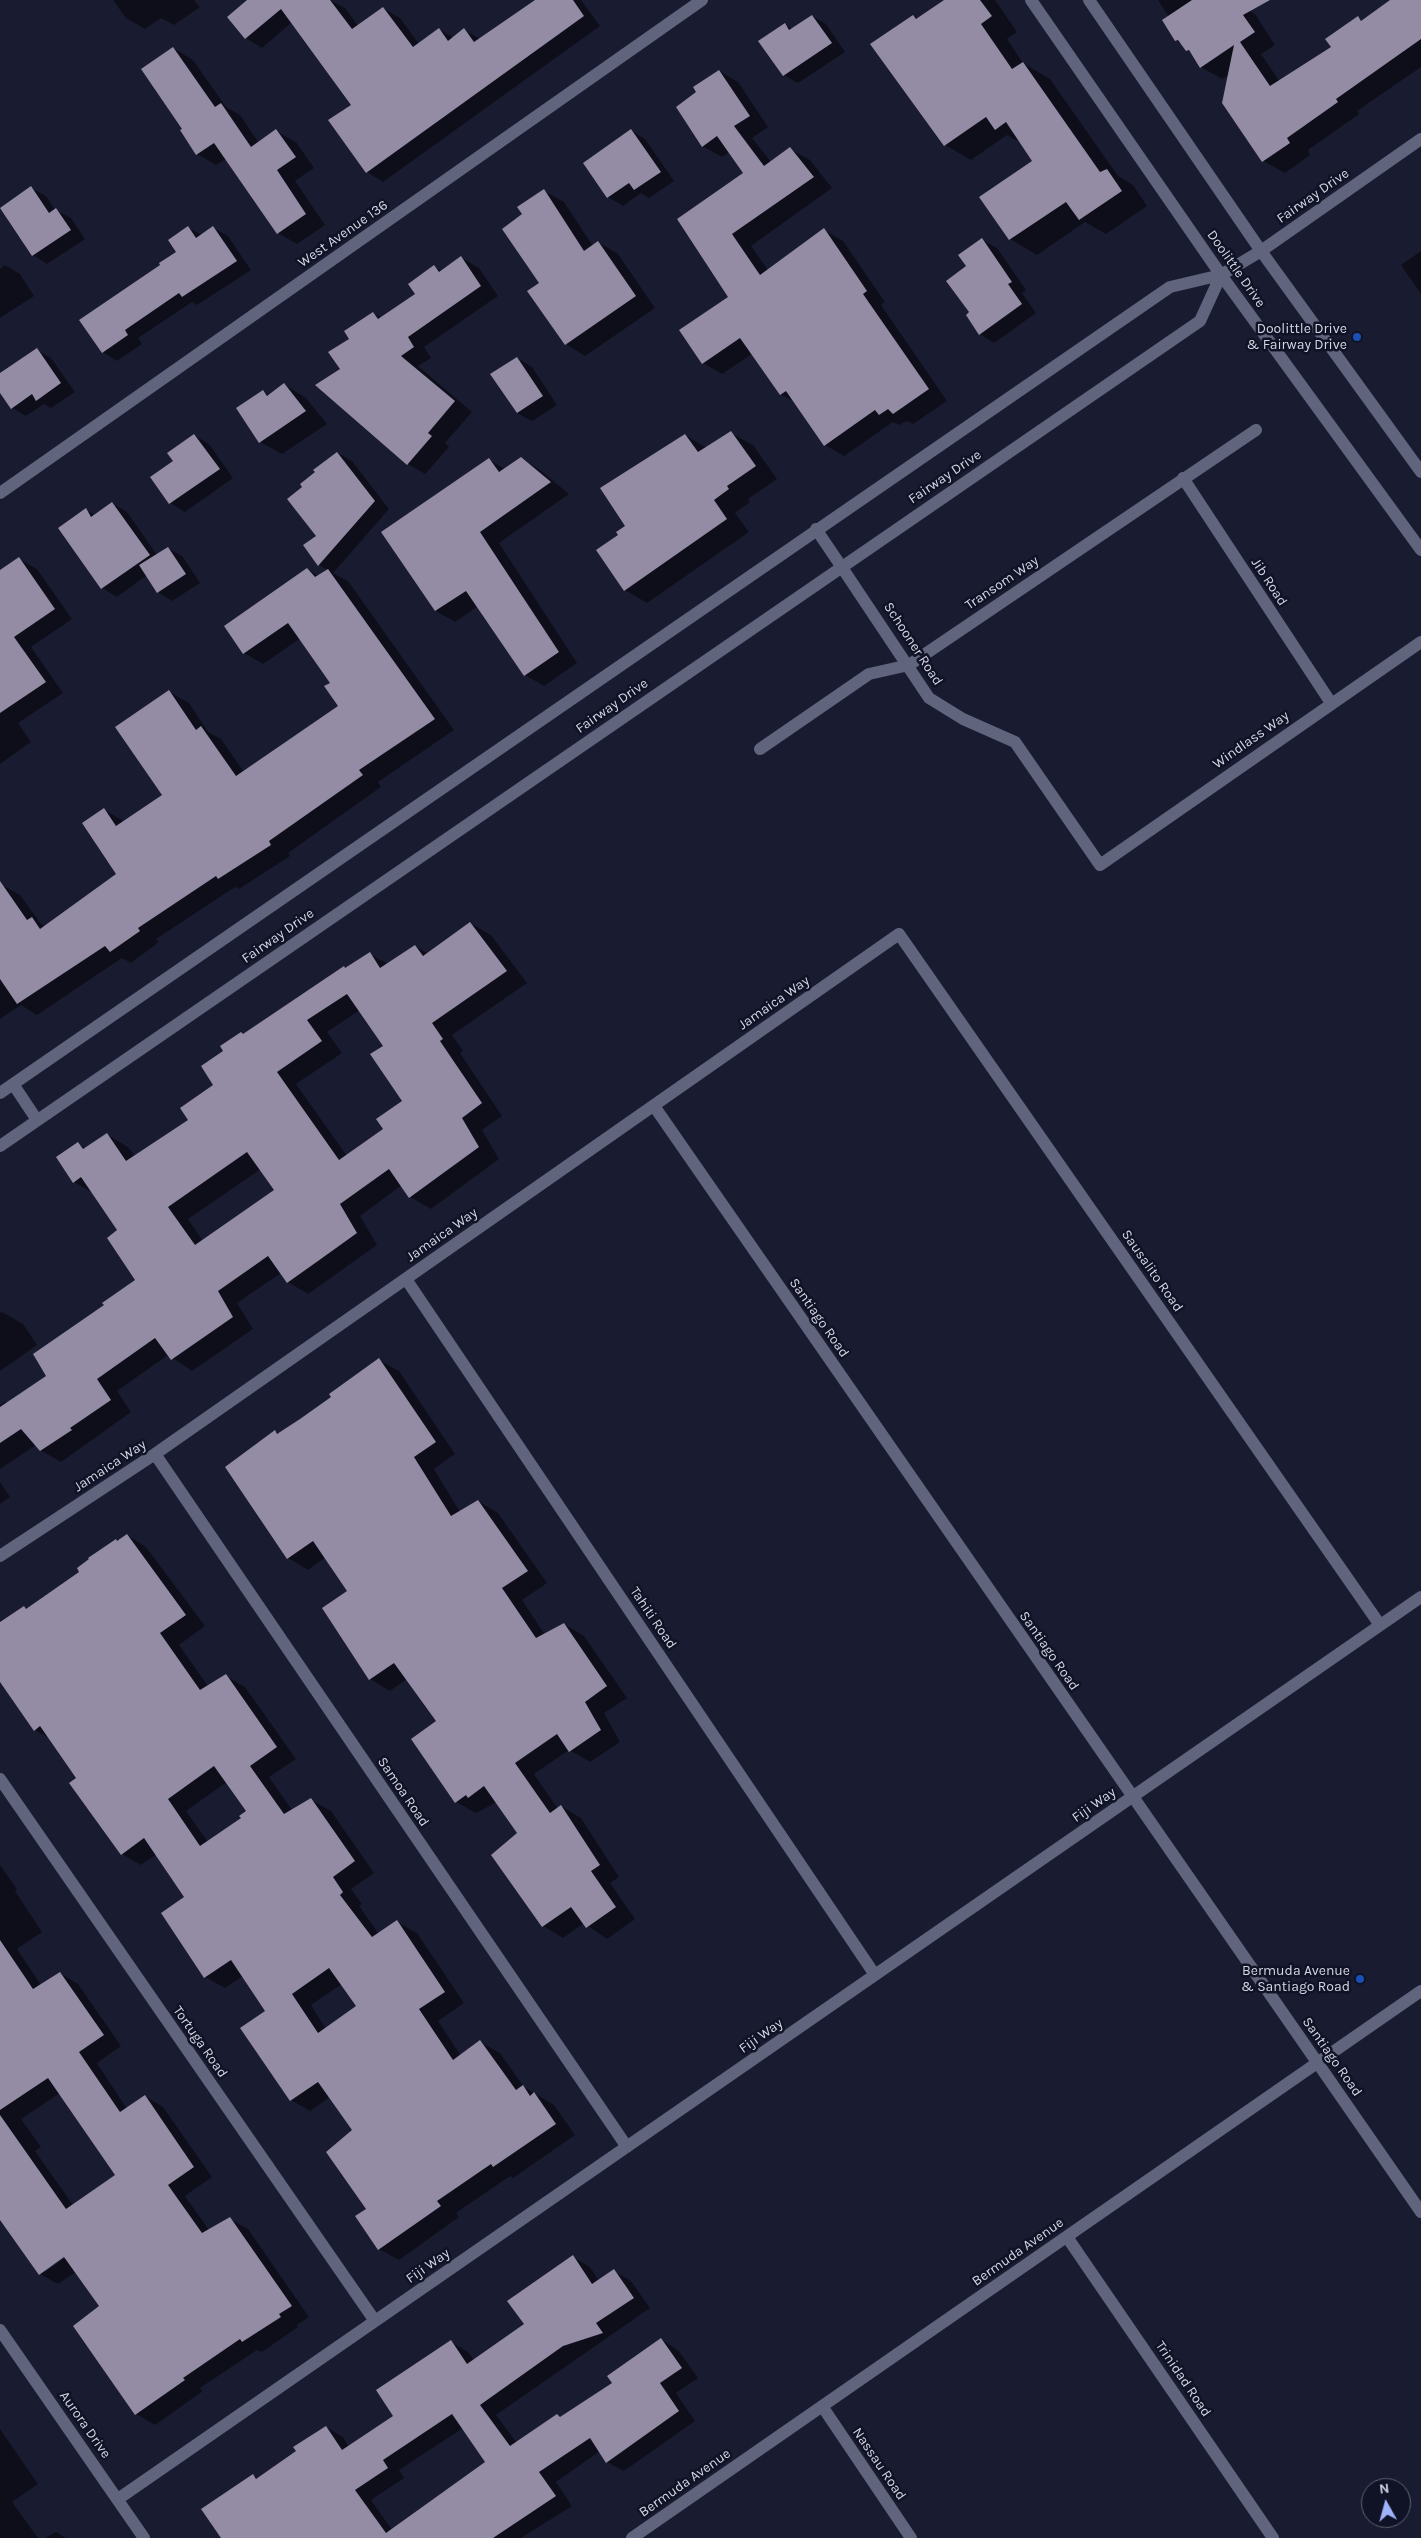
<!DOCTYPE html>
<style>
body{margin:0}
#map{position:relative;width:1421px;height:2538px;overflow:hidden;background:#191c30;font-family:Karla,sans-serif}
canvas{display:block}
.north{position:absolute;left:1361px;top:2478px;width:50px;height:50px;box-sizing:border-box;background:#101226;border:1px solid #5e6072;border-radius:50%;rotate:353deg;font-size:14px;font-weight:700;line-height:20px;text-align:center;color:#d4d6e4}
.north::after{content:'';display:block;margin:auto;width:18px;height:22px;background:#9fb3fd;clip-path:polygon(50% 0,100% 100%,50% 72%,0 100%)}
</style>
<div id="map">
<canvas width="1421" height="2538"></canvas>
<div class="north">N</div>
</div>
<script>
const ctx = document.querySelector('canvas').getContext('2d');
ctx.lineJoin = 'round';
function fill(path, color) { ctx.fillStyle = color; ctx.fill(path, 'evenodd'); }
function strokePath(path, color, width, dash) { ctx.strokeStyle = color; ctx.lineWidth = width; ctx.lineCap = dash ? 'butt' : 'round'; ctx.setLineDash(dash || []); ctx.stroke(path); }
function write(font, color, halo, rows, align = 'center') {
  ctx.font = font + ' Karla,sans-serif'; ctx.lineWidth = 5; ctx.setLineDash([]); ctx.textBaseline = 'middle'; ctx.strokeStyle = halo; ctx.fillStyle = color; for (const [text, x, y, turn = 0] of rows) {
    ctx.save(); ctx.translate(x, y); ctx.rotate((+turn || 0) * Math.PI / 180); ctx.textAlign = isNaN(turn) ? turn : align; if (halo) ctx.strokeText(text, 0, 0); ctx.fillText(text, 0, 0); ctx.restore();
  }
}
fill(new Path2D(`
 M113,0h81l6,7 -26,18 -13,-7 -16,11 -19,-11z
 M250,0h80l15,8 13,18 25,-18 17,10 19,26 20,-15 15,9 10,-8 16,9 57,-39h44l19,26 -217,156 -16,-10 -15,-67 -60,-83 -30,26 -16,-10z
 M946,0h49l22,32 -10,7 16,24 27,16 68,97 15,9 14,21 -41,28 -21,-12 -48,33 -27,-16 -29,-42 53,-36 -11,-17 -16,-9 -36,25 -26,-15 -32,-129 5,3z
 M1158,0h71l26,14 20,31 -14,9 19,28 52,-35 26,-29 5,3 30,-21h28v67l-64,44 2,3 -51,36 2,5 -25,18 -22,-12 -34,-86 -7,4 -21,-12 -8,-13 -17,-14 -7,-23z
 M812,16l14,8 19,28 -47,31 -14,-8 1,-50 8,4z
 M173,48l20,12 33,47 14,8 19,28 17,-12 20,11 18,26 -19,13 30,44 -28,19 -19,-11 -52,-74 -10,6 -19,-11 -13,-25z
 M719,71l19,11 30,45 -16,11 19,24 19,-13 20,11 22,28 -81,58 17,24 56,-40 19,11 42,61 -4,3 66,96 -34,23 -6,-3 -8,4 -6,-3 -49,34 -19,-11 -30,-43 -15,-8 -28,-40 -30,20 -19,-11 -22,-33 49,-33 -52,-78 67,-45 -16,-22 -7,5 -20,-11 -4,-53z
 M631,130l14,9 29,42 -25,17 -8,-5 -18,13 -15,-9 -23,-34z
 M31,188l15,8 9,14 16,8 14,21 -38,25 -14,-9z
 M544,191l20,11 29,44 5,-4 20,12 37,54 -70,48 -19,-12 -43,-130z
 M188,228l14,7 11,-7 15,8 23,34 -54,35 -5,-3 -54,36 4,6 -25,17 -14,-9 75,-100z
 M982,240l15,8 29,42 -4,3 14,20 -42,30 -14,-9 -9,-21z
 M1421,251v43l-20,-29z
 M462,258l17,10 19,28 -74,51 7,11 -13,8 54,46 -27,31 4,4 -24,27 -17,-10 -67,-94 10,-31 22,-26 9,5 35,-23 17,-28 8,4z
 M5,265l15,9 14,22 -34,22v-49z
 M37,350l14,8 24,34 -24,16 -7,-4 -18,12 -14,-8 -12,-17v-17z
 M517,358l15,9 25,38 -25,16 -15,-8z
 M285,385l21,13 21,26 -45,30 -22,-12 3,-50 7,3z
 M731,433l22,12 24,34 -29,20 2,3 -15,11 14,19 -102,71 -22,-13 -27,-40 22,-15 7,-8 58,-92 22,13z
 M194,435l15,9 24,34 -48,34 -15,-9 -18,-26 22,-16z
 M338,453l14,8 37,48 -56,64 15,8 106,149 -76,52 3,5 -93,66 2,3 -51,33 -4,-2 -79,52 3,3 -28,21 -9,-5 -85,57 -16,-10 -21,14v-135l20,11 21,29 5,3 72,-52 -14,-65 20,11 40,-26 5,-103 20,11 19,29 13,7 23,33 96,-65 -8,-24 -31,-45 -38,26 -19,-11 63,-84 12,7 9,-6 -9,-5 -14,-19 13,-10 -14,-49z
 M521,458l19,12 29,24 -70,49 78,120 -33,23 -19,-11 -47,-69 -23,16 -19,-11 53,-151 16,9z
 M112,503l15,9 30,43 11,-7 15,9 17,26 -28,18 -14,-9 -11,-17 -30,22 -15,-9 -43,-60 27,-18 9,5z
 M19,559l18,10 35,50 -41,28 32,46 -45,30 13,19 -31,22v-192z
 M470,923l21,12 36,48 -75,52 11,16 -3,2 42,63 -20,14 17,29 -68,50 -21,-12 -8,-12 -42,31 17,29 -69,49 -20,-12 -7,-9 -44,30 16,26 -61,42 -24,-16 -51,36 14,21 -70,50 -21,-12 -4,-5 -36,24v-64l5,-3 3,1 40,-27 58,-70 31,-26 -18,-49 -26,-38 -19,-11 4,-38 9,5 21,-14 20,12 7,9 55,-36 25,-34 10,-35 19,-17 126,-80 18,10 27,-18 14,8zM360,1010l24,36 20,56 -19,28 -38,26 -51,-72 46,-31 -15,-21zM261,1169l15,22 -73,50 -15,-22z
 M2,1312l21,12 14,21 -37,26v-58z
 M379,1360l20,11 56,83 -21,15 26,43 18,-11 20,12 49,70 -25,17 23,35 19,-11 20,12 43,62 -23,15 16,29 -30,20 -21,-12 -35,24 24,35 3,-3 20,12 38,59 -9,6 25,36 -28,20 -23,-16 -21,15 -20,-12 -25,-92 -21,-32 -21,11 -20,-11 -18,-80 -31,-43 -17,12 -20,-12 -21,-88 -23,-34 -18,13 -20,-12 -13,-126 4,2 54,-37z
 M0,1482l10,15 -10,7z
 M127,1535l19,12 59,79 -26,19 29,41 18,-10 19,11 51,72 -27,18 23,33 19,-10 20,11 43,62 -23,16 11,15 -3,2 20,28 18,-12 20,11 47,70 -26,18 23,35 19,-14 20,11 24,34 30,18 21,30 -62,43 -3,-2 -54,37 3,4 -60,43 -20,-11 -11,-40 -14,-79 -24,-33 -20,14 -19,-11 -24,-89 -24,-35 -18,12 -20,-11 -19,-80 -29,-43 -16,11 -19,-11 -45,-76 -27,-39 -15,-9 -35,-50v-59l24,-13 3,2 54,-38 35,-32 2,2zM227,1782l20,30 -4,7 -35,23 -22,-31zM342,1984l16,23 -32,22 -15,-24z
 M0,1865l17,24 -2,2 27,41 -25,17 24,36 19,-12 18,11 43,62 -24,17 30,46 18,-13 18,11 49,70 -27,19 24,34 21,-11 18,10 61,88 -12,8 1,2 -36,25 -5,-2 -57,38 3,3 -48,34 -19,-11 -61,-87 26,-21 -25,-34 -18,12 -18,-10 -40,-56zM60,2093l57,83 -44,29 -38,-54 6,-4 -20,-28zM69,2252l1,2 -25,18v-3z
 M573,2257l17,10 9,14 15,-10 17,10 19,27 -154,107 21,28 40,-28 4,3 52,-35 49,-43 16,10 20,28 -22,15 19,28 -71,50 -17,-9 -7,-11 -44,31 16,24 -51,32h-298l30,-63 5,4 39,-28 29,-24 17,10 6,10 46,-30 56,-75 17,10 6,8 51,-36zM463,2428l24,35 -95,67 -21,-30 33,-22 -5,-8z
 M0,2429l38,55 -26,18 26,36h-38z
 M56,2532l10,6h-21z`), '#0007');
fill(new Path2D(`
 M247,0h83l22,29 31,-22 30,40 26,-19 9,13 16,-13 10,14 61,-42h38l11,16 -218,157 -38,-53 23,-15 -70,-96 -36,30 -18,-22z
 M944,0h36l12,16 -11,8 31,45 11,-7 77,110 7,-3 15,22 -43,29 -13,-18 -57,38 -30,-43 53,-36 -26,-39 -11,8 -9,-13 -42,29 -74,-102 43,-29 3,4z
 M1192,0h78l-27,15 12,17 -15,10 30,44 61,-39 -6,-8 33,-23 3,5 29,-21h31v39l-85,60 2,3 -51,36 3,5 -28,19 -40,-59 12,-58 -34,23 -11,-18 -3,1 -8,-11 -3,1 -13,-21z
 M812,15l20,28 -49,33 -25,-35 27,-18 4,7z
 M173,47l42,60 6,-4 30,44 25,-18 20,28 -19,13 29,44 -29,20 -63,-91 -18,12 -16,-25 2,-1 -41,-60z
 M719,70l31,46 -16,10 30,40 26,-19 24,30 -82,57 28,41 64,-47 43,63 -4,3 66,95 -36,25 -5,-5 -9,6 -4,-5 -51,36 -38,-55 -6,4 -40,-57 -38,26 -23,-34 49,-33 -51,-78 66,-46 -26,-37 -15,11 -26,-40 20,-15 -3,-5z
 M631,129l30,43 -27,18 -5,-7 -22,15 -24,-35z
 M31,186l18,27 7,-5 15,22 -39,26 -32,-48z
 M544,189l40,62 14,-10 38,55 -71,49 -38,-54 12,-8 -37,-54 20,-15 -5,-7z
 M188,226l8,12 17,-12 24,35 -55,36 -3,-4 -54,37 3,5 -26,18 -23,-33 81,-55 -1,-2 17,-11 -8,-12z
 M982,238l30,44 -4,2 14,20 -43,31 -13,-20 3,-3 -23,-31 20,-15 -8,-11z
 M461,256l20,30 -73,51 6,10 -13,9 54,45 -27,32 4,3 -25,29 -92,-80 25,-16 -12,-17 21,-13 -5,-8 29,-19 5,7 37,-25 -7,-10 26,-19 5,7z
 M37,348l24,35 -25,18 -4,-7 -21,15 -11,-16v-20z
 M517,357l26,39 -26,17 -27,-39z
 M284,383l22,28 -47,32 -23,-35 27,-18 4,6z
 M731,431l25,35 -29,20 2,3 -15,11 13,19 -103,72 -28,-41 22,-15 -2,-3 9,-6 -25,-38 85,-54 13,18z
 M194,434l26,35 -51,35 -19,-27 23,-16 -6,-8z
 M337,452l38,49 -57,65 -15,-21 13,-9 -29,-37 15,-12 -2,-3 15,-12 -2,-2z
 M521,457l30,25 -71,50 79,120 -35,24 -58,-85 -31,20 -54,-79 108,-74 10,14z
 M112,502l38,53 -49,34 -43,-61 28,-20 5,9z
 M168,547l18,27 -29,19 -18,-28z
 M19,557l36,52 -41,28 32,45 -46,31v-143z
 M307,568l8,9 13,-8 107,150 -76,51 4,5 -94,66 2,4 -53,34 -2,-3 -78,52 2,3 -30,21 -5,-6 -88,58 -17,-25v-98l27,39 5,-3 8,12 76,-55 -34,-51 22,-15 12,18 46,-31 -47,-68 54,-37 27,40 5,-4 35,50 102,-70 -14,-20 6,-3 -42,-60 -45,31 -19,-28z
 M470,922l37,49 -75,52 11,16 -3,2 42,62 -20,15 17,29 -70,51 -20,-29 -49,35 17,29 -39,28 -31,22 -19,-27 -50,35 15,26 -62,43 -16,-22 -58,41 14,21 -41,28 2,2 -32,21 -19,-22 -21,14v-36l46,-31 -13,-22 71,-49 -2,-2 33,-23 -28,-42 10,-8 -36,-53 -8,6 -17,-26 22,-15 5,7 24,-16 19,28 62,-41 -8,-12 33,-23 -12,-19 22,-15 -3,-5 21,-14 2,2 101,-68 1,2 25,-16 10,16 35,-23 8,11zM347,994l36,52 -13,8 32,47 -26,18 7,10 -44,31 -62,-88 45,-31 -15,-21zM247,1152l27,38 -79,55 -27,-38z
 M379,1358l57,84 -22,15 37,59 27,-16 50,71 -26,17 34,50 28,-15 43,63 -22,16 16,28 -32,22 -12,-18 -42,29 35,50 11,-8 39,60 -9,6 25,36 -30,21 -15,-21 -29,20 -51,-72 26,-22 -33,-47 -16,12 -2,-3 -11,8 -44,-64 25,-18 -42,-58 -25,17 -47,-72 25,-17 -34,-50 -26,18 -62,-92 50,-37 2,4 23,-15 31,-22 -2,-3z
 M127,1534l59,81 -26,18 40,57 26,-16 51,73 -27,19 34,48 27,-16 44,63 -22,16 10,15 -3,3 32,42 25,-17 48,72 -26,17 34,51 27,-20 36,50 7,-5 7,11 4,-4 22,32 -63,43 -2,-3 -54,37 4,5 -63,44 -23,-34 11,-7 -40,-57 26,-22 -34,-48 -28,19 -50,-73 25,-17 -34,-51 -27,18 -43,-65 23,-16 -40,-59 -23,17 -52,-72 7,-5 -36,-52 -6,5 -34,-49v-60l24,-16 2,3 53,-37 -2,-4 12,-9 -1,-1 28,-19 1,2zM214,1766l32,45 -7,5 2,2 -41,28 -32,-47zM329,1968l27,38 -38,27 -26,-39z
 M0,1940l33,49 27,-17 44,63 -25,17 41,60 25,-17 49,72 -26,18 34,48 28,-16 62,89 -13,8 2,3 -39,25 -2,-3 -57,39 2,2 -50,35 -62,-89 26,-20 -35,-49 -25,18 -39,-55v-105l66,94 49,-34 -67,-97 -48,32z
 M573,2255l19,29 22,-15 20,29 -38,25 7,10 -40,13 -83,59 30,41 47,-32 3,3 52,-34 -5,-7 54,-38 21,30 -22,15 19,28 -73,52 -16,-25 -51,34 17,24 -63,42h-272l-20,-29 52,-35 3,5 40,-28 -3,-4 33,-21 16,24 51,-34 -17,-26 75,-50 16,24 57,-40 -17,-23zM452,2414l33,48 -99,71 -31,-43 33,-22 -5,-8z`), '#948ba4');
strokePath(new Path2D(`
 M1183,478l148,225
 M0,493l702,-493
 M841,566l88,132 34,21 52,23 85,123 321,-223
 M760,749l109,-75 40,-9 347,-235
 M654,1106l767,1106
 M406,1279l469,696
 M155,1454l472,693
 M0,1556l155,-102 744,-520 481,691
 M0,1779l375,542
 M1067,2237l206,301
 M0,2330l144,208
 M822,2406l89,132
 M118,2499l1303,-902
 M632,2538l789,-547`), '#60647c', 12);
strokePath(new Path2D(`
 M1031,0l190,275 200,275
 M1089,0l172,251 160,221
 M816,529l25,37
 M13,1084l24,36
 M0,1093l1170,-806 51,-12 40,-24 160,-112
 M0,1146l1200,-825 21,-46`), '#60647c', 12);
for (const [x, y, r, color] of [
 [1357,337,5,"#1a4fb4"],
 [1360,1979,5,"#1a4fb4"]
]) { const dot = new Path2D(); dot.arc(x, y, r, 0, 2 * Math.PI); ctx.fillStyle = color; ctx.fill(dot); strokePath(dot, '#101226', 2); }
write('14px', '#d4d6e4', '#101226', [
 ["Fairway Drive",1313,196,-35],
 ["West Avenue 136",343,234,-35],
 ["Doolittle Drive",1236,269,55],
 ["Fairway Drive",945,477,-34],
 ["Jib Road",1269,582,57],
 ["Transom Way",1002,583,-34],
 ["Schooner Road",913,644,57],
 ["Fairway Drive",612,706,-35],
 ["Windlass Way",1251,740,-35],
 ["Fairway Drive",278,936,-35],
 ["Jamaica Way",774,1003,-35],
 ["Jamaica Way",442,1235,-35],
 ["Sausalito Road",1152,1271,55],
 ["Santiago Road",819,1318,55],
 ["Jamaica Way",110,1466,-33],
 ["Tahiti Road",653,1618,56],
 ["Santiago Road",1049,1651,55],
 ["Samoa Road",403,1792,56],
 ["Fiji Way",1094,1805,-35],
 ["Fiji Way",761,2036,-35],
 ["Tortuga Road",200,2042,55],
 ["Santiago Road",1332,2057,55],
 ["Bermuda Avenue",1018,2252,-35],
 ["Fiji Way",428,2266,-35],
 ["Trinidad Road",1183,2379,56],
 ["Aurora Drive",85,2425,55],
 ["Nassau Road",879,2464,56],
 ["Bermuda Avenue",685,2483,-35]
]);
write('14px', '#d4d6e4', '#101226', [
 ["Doolittle Drive",1347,329],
 ["& Fairway Drive",1347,345],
 ["Bermuda Avenue",1350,1971],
 ["& Santiago Road",1350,1987]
], 'right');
</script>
